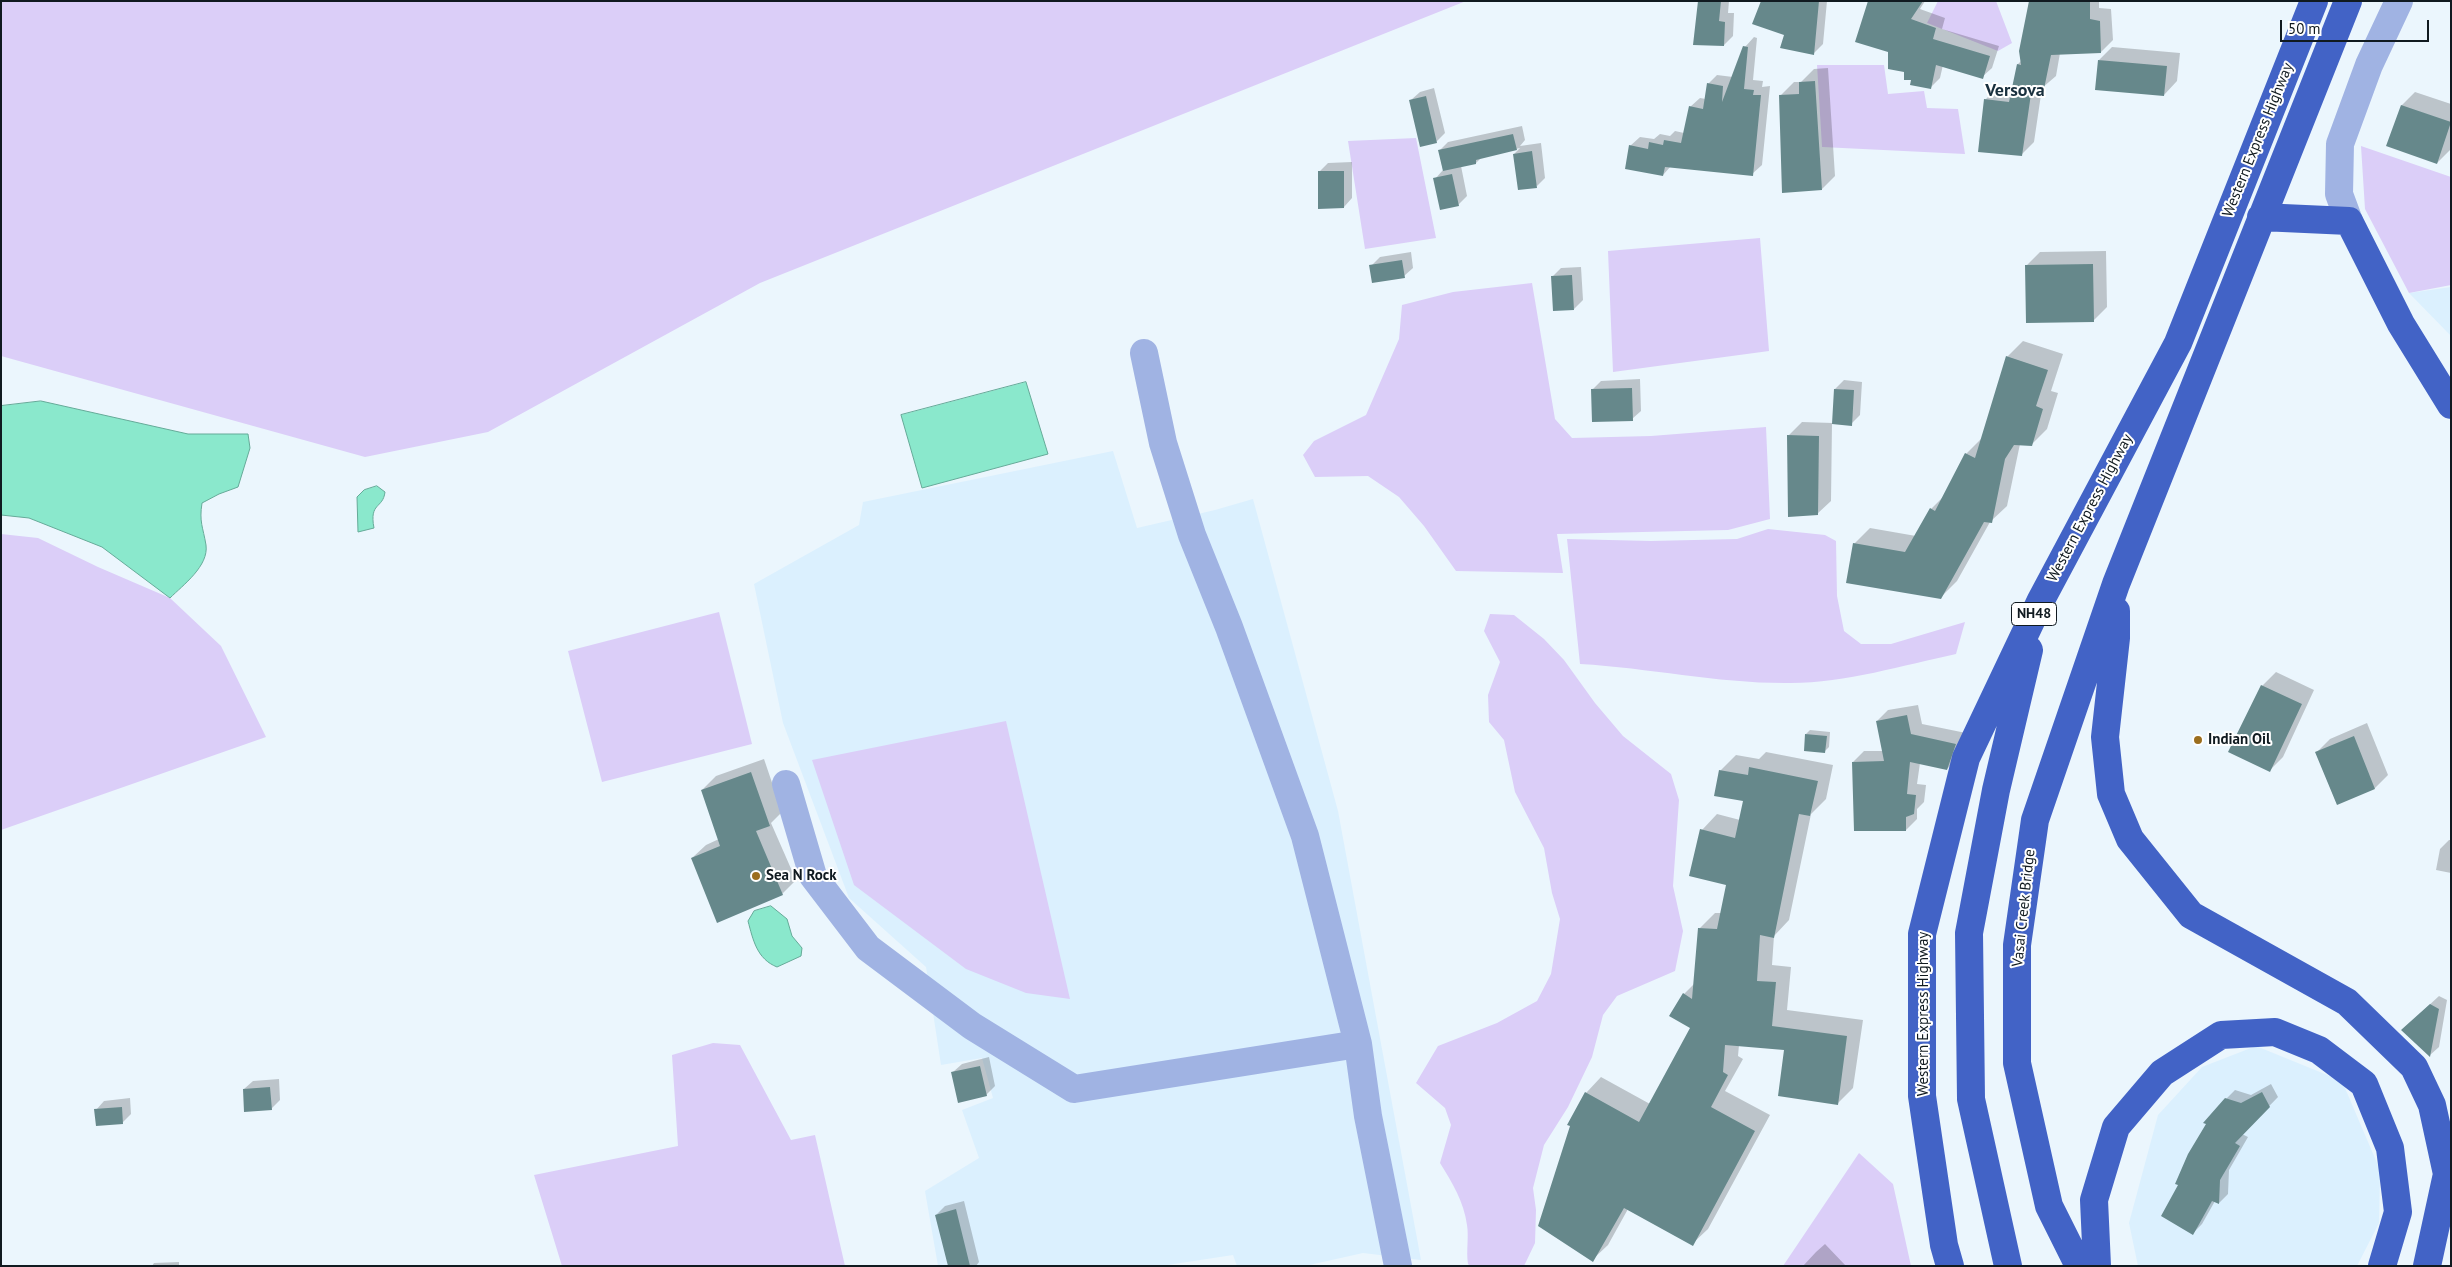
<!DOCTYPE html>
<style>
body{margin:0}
#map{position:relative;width:2452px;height:1267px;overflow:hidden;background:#ebf6fd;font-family:"PT Sans",sans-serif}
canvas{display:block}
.frame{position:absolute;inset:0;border:2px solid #101a20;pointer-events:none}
.scale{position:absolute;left:2280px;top:20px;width:149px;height:22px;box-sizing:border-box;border:2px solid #101a20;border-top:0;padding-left:6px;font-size:15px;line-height:18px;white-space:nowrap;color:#101a20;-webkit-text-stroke:4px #fff;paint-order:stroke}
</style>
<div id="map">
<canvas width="2452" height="1267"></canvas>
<div class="frame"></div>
<div class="scale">50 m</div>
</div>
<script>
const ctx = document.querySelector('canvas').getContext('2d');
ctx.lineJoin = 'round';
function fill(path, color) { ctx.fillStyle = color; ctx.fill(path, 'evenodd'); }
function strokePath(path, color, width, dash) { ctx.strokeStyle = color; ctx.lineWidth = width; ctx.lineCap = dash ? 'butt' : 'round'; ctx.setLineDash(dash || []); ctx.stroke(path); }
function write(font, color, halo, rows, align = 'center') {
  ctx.font = font + ' "PT Sans",sans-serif'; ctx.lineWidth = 4; ctx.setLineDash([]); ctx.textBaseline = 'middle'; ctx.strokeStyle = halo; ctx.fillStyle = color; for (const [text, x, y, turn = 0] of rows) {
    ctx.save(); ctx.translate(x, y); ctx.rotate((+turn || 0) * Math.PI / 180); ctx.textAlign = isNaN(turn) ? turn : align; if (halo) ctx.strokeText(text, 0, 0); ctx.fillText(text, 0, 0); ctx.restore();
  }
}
fill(new Path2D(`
 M2451,287v49l-42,-43z
 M1113,451l24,77 78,-18 38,-11 85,312 83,449 -58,-7 -58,13h-68l-4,-11 -72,11h-223l-13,-75 54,-33 -17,-48 31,-12 -11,-40 -41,7 -15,-98 -77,-69 -66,-175 -29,-139 105,-59 4,-23z
 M2256,1046l86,35 38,89 -1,53 -22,43h-219l-9,-43 29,-108 44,-48z`), '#dbf0fe');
fill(new Path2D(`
 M1,1h1465l-706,282 -272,149 -123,25 -364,-101z
 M1938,1h58l16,42 -14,8 -71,-28z
 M1817,65h67l4,29 36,-3 3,17 31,1 7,45 -143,-7z
 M1416,138l20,100 -71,11 -17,-108z
 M2361,146l90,31v108l-42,8 -44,-84z
 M1760,238l9,113 -156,21 -5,-121z
 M1532,283l23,136 17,19 79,-2 115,-9 4,92 -42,11 -171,4 6,39 -107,-2 -32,-45 -25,-29 -31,-21 -53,1 -12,-22 11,-14 52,-26 33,-76 3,-34 51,-13z
 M1768,529l57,6 11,6 1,55 7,35 17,13h30l74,-22 -9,32c-52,11 -111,29 -165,29 -71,1 -140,-15 -211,-19l-13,-125 84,2 86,-2z
 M1,534l37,4 60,29 72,31 51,48 45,91 -265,93z
 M719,612l33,132 -150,38 -34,-131z
 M1490,614l24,1 30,24 20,21 31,43 28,33 48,38 8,26 -6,86 10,45 -8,40 -58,25 -14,19 -11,42 -24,50 -24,38 -11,43 3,22 -1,33 -11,23h-54l-2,-2c-2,-13 1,-27 -1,-39 -3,-23 -15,-43 -27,-62l11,-38 -6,-17 -29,-25 22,-37 59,-23 40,-22 14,-27 9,-55 -8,-26 -8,-45 -29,-56 -11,-52 -15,-18 -1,-27 12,-33 -16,-31z
 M1006,721l64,278 -44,-6 -60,-24 -112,-84 -42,-125z
 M713,1043l27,2 51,95 24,-5 30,131h-283l-28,-91 144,-29 -6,-91z
 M1859,1153l34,31 18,82h-128z`), '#dbcef8');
const water = new Path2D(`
 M1026,382l22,72 -126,34 -21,-73z
 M41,401l147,33h60l2,14 -12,39 -19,7 -17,9c-3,19 1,24 4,42 3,21 -23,40 -36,53l-68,-51 -73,-29 -28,-3v-109z
 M377,486l8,6c-2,17 -16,10 -11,36l-16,4 -1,-35 7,-7z
 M771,906l16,13 5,17 10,12 -1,8 -24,11c-20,-8 -24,-27 -29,-46l6,-10z`);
fill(water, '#8ae8cc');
strokePath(water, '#65aa98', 1);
fill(new Path2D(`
 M1699,1h30l-1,12h6l-1,23 -9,9z
 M1762,1h65l-4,43 -9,9 -29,-19z
 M1870,1h55l-5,8 25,9 -3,11 57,17 -7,22 -10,9 -39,-12 -3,13 -10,10 -18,-10 -23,-27z
 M2030,1h69v7l12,1 2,31 -12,12 -41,1 -4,23 -14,12 -8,54 -12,12 -37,-54 12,-12 16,2 5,-26 3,-3z
 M1754,37l3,1 -4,42 10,1 -1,6 8,-1 -8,79 -10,9 -81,-8 -8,9 -33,-29 10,-9 14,2 6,-5 10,2 5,-5 9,2 6,-26 10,-9 6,1 2,-15 9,-9 16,2 12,-30z
 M2112,47l68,6 -3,28 -13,14 -65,-35z
 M1828,68l7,108 -13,13 -41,-94 13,-13h7l13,-13z
 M1434,88l11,45 -9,9 -25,-42 9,-8z
 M2415,92l36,12v45l-14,14 -49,-17 14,-41z
 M1522,126l3,14 -5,6 21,-3 4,35 -8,8 -23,-32 6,-6 -38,9 -6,6 -15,3 6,30 -9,9 -23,-26 8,-9 -4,-19 9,-9z
 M1352,162v36l-8,9 -25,-35 9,-9z
 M2106,251l1,56 -14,14 -67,-55 14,-14z
 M1411,252l2,16 -9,8 -33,-10 9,-9z
 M1581,267l2,33 -9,9 -22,-32 9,-9z
 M2023,341l40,13 -12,37 7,2 -11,36 -16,16 -11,-1 -13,62 -17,16 -33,59 -16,16 -87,-53 16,-16 46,8 15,-27 14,-14 21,-41 16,-16 25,-81z
 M1640,379l1,32 -9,8 -40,-29 9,-9z
 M1844,380l18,2 -2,33 -9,9 -19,-1 -1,78 -14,13 -28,-79 13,-13 31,1 2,-34z
 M2276,672l38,18 -31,67 -13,13 -8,-84z
 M1918,705l4,19 44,9 -8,25 -11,11 -27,-6 -3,21 9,1 -2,17 -7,7v10l-11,11 -53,-68 11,-11h19l-6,-30 11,-11z
 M2367,723l21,52 -13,13 -38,16 -21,-51 14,-14z
 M1810,730l20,2 -1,15 -4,4 -19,-17z
 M1766,752l67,13 -7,34 -15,15 -22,106 -15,16 -2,29 19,2 -4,43 76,10 -10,68 -15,15 -53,-54 -46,-4 -1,11 5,3 -18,32 45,24 -62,114 -16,15 -64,-35 -20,36 -16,15 -6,-167 15,-16 49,27 41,-76 -7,-34 11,-11 4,-54 16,-16h6l6,-29 -25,-54 15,-16 23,6 4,-20 -24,-29 16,-16 23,4z
 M764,759l18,53 -11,11 25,57 -14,14 -90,-36 14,-13 13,-6 -17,-49 14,-14z
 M2449,840h2v33l-15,-3 4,-21z
 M2439,996l8,4 -8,47 -9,8 -18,-34z
 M989,1057l6,29 -9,9 -33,-23 9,-8z
 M279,1079l1,21 -9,9 -27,-20 9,-8z
 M2271,1084l7,13 -36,37 6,3 -19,33 -1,24 -9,9 -4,-2 -13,23 -9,9 33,-134 9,-9 16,5z
 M130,1098l1,16 -9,9 -26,-13 8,-9z
 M964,1201l15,61 -3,4h-27l-13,-51 9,-9z
 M1825,1244l21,22h-43l13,-14z
 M179,1262v4h-27l2,-3z`), '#0003');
fill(new Path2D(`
 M1698,1h23l-2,20 6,1 -1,24 -31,-1z
 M1761,1h58l-5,54 -34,-7 4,-13 -32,-11z
 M1868,1h55l-12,18 25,9 -3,11 57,17 -7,23 -47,-14 -5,24 -21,-4 1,-5h-7v-8l-16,-3v-17l-33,-10z
 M2029,1h61v18l10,2 1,32 -50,2 -7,34 -12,-2 -10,69 -44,-4 6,-53 25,3 8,-38 4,1 -2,-14z
 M1743,46l5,1 -4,42 10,1 -1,5h8l-8,81 -88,-9 -2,9 -38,-7 4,-24 19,4 1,-7 14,3 1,-5 17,3 8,-37 14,3 4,-26 16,3 -1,16z
 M2098,60l69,6 -3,30 -69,-6z
 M1815,81l7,109 -40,3 -3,-98 20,-1v-12z
 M1426,96l11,47 -17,4 -11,-47z
 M2401,105l50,17 -14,42 -51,-18z
 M1513,134l4,16 -41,10v4l-33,7 -5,-21z
 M1532,151l5,37 -19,2 -5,-36z
 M1318,171h26v37l-26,1z
 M1452,174l7,32 -19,4 -7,-32z
 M1402,260l3,18 -33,5 -3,-18z
 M2093,264l1,58 -68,1 -1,-58z
 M1572,275l2,35 -21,1 -2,-35z
 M2006,356l42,14 -12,36 7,3 -11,37 -18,-1 -9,14 -13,64 -8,-1 -43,77 -95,-16 7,-40 52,9 25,-44 5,3 30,-58 10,5z
 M1632,388l1,33 -41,1 -1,-33z
 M1834,389l20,1 -2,36 -20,-2z
 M1787,435l32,1 -1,79 -30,2z
 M2261,685l41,19 -32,68 -42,-20z
 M1907,715l4,19 45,10 -9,26 -37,-8 -3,32 9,1 -2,19 -8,3v14h-52l-2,-69 32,-1 -8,-40z
 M1805,734l22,2 -2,17 -21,-2z
 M2354,736l21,53 -38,16 -22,-53z
 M1749,767l69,14 -8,35 -11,-2 -25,124 -14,-3 -3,46 19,1 -4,44 75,10 -9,69 -60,-9 6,-46 -59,-5 -2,27 5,3 -17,32 44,24 -62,115 -69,-38 -31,54 -55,-36 32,-100 -3,-1 18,-33 54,30 51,-94 -21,-12 14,-23 9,6 6,-71 19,1 9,-44 -37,-9 11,-47 35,9 8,-37 -29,-5 5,-26 29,5z
 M751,772l19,54 -14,5 27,64 -66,28 -26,-65 29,-12 -19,-56z
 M2430,1004l9,5 -9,48 -29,-27z
 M980,1066l7,30 -29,7 -7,-31z
 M270,1087l2,23 -28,2 -1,-23z
 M2262,1092l8,15 -35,36 5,3 -20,34 -1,24 -7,-3 -19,34 -32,-19 17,-31 -3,-1 13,-30 18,-30 -3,-1 22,-25 16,5z
 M122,1107l1,17 -27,2 -2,-17z
 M956,1209l14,57h-22l-13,-51z`), '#66888b');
strokePath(new Path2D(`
 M2349,221l-10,-27 1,-50 29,-79 30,-64
 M1144,353l19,90 29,92 37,92 76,209 53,208 10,72 30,150
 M786,784l27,92 55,72 104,78 102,63 284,-45`), '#a0b3e3', 28);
strokePath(new Path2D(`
 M2261,217l88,4 52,103 50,81
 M2116,611v27l-11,99 6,57 19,45 61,76 156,87 67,65 18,38 15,69 -20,92
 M1950,1266l-6,-21 -22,-149v-162l44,-176 75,-158 137,-257 136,-342
 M2008,1266l-37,-167 -2,-166 27,-143 33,-140
 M2079,1266l-30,-60 -32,-143v-118l18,-125 81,-236 232,-583
 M2097,1266l-3,-66 22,-73 46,-54 59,-38 54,-3 44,18 45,34 26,64 8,64 -16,54`), '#4263c6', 28);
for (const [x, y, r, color] of [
 [2198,740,5,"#9b6e1e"],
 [756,876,5,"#9b6e1e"]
]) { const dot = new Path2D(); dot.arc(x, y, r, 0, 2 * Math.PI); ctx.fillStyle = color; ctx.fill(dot); strokePath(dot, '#fff', 2); }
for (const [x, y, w] of [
 [2034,614,45]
]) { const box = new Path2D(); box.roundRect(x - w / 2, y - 11.5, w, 23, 4); ctx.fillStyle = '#fff'; ctx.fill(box); strokePath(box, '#101a20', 1); }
write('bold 14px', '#101a20', null, [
 ["NH48",2034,614]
]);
write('15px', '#101a20', '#fff', [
 ["Western Express Highway",2258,140,-68],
 ["Western Express Highway",2090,508,-62],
 ["Vasai Creek Bridge",2024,908,-84],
 ["Western Express Highway",1924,1014,-90]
]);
write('bold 15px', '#101a20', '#fff', [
 ["Indian Oil",2208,740],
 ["Sea N Rock",766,876]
], 'left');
write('bold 18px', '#19303e', '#fff', [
 ["Versova",2015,91]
]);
</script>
